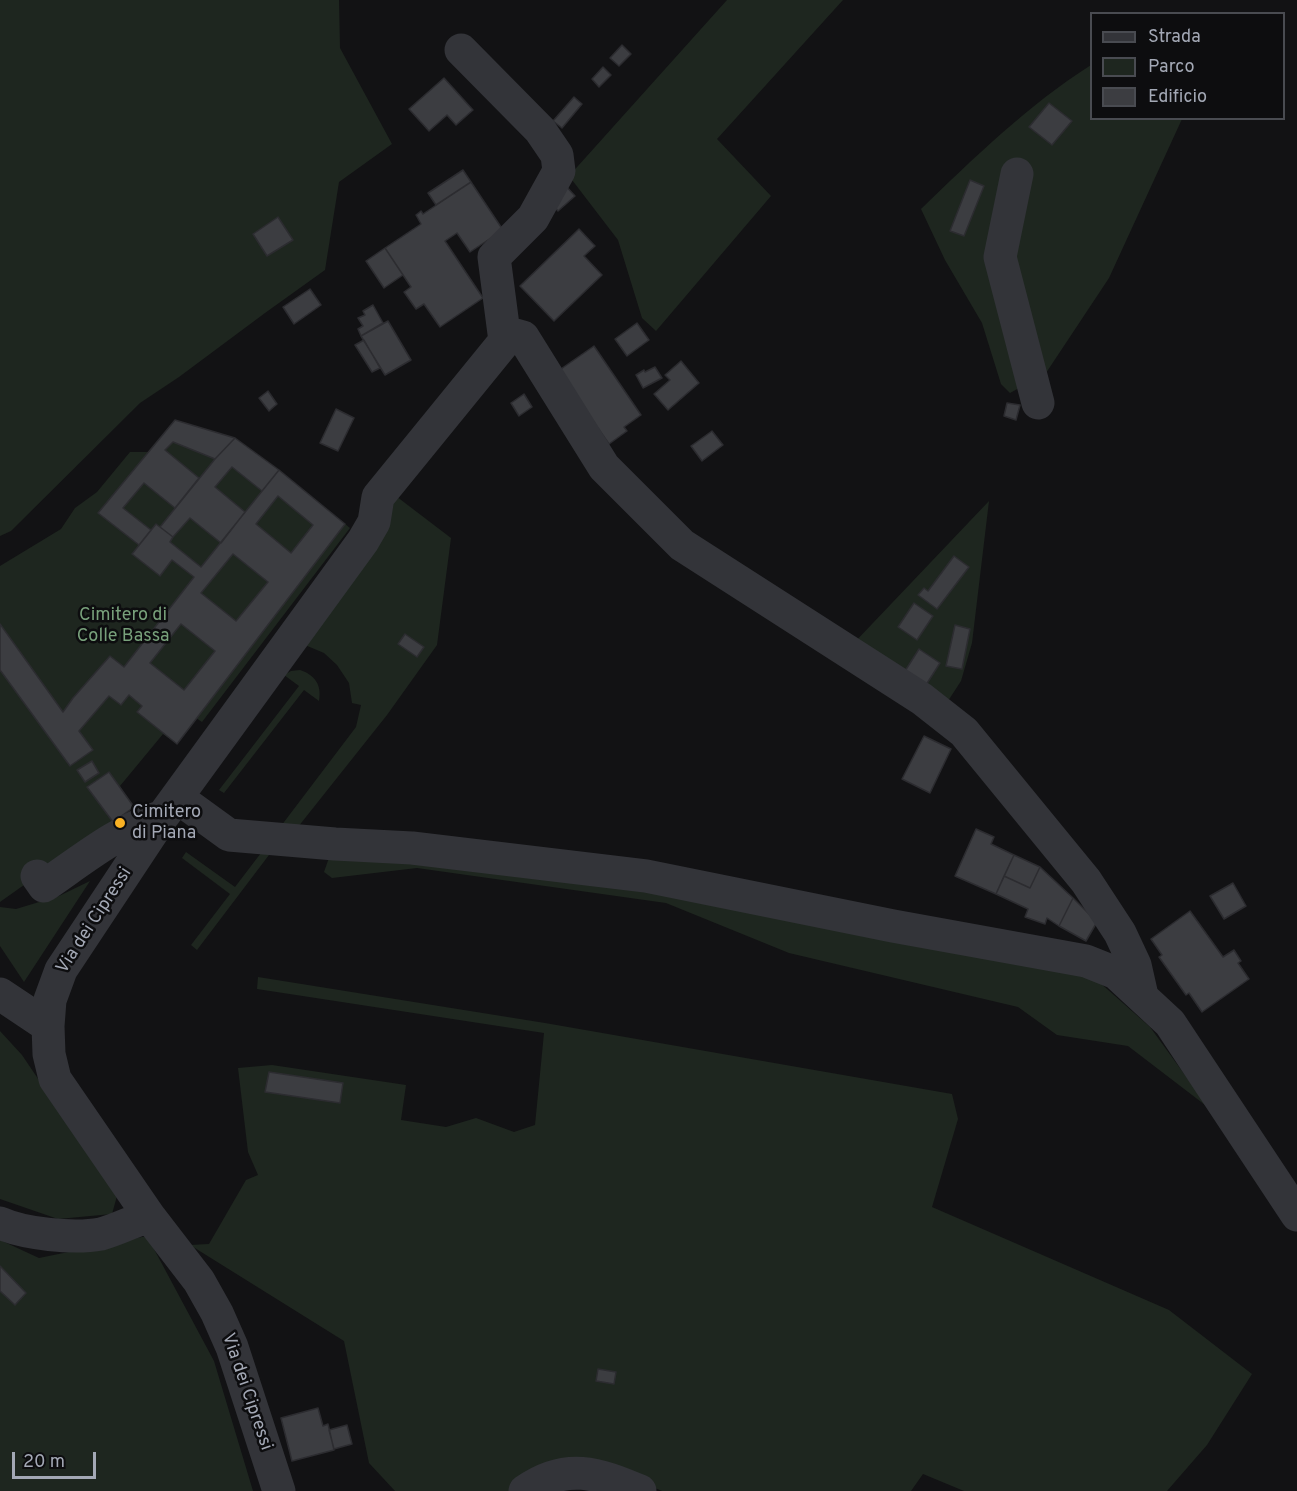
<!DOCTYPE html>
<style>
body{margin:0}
#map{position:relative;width:1297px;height:1491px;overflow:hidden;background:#121214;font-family:Overpass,sans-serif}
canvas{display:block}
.legend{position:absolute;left:1090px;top:12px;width:195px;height:108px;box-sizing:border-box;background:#0d0d0f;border:2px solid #494b51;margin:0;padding:8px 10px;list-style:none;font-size:18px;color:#a3a8b5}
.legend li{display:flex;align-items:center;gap:12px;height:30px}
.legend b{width:30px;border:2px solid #494b51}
.scale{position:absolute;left:12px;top:1452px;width:84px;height:27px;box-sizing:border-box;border:3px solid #a3a8b5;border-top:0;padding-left:8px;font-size:18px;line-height:21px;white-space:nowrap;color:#a3a8b5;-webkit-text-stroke:4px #0d0d0f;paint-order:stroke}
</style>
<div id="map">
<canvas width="1297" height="1491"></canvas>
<ul class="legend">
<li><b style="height:8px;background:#333439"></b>Strada</li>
<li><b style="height:16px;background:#1e261f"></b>Parco</li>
<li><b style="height:16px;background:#3c3d41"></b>Edificio</li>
</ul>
<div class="scale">20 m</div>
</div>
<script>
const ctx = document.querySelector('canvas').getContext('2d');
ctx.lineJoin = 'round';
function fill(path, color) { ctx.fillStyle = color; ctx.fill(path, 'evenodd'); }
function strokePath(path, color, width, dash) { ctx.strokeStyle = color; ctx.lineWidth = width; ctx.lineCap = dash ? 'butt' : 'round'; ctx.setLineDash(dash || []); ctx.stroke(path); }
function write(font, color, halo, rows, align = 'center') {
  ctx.font = font + ' Overpass,sans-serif'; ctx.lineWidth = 5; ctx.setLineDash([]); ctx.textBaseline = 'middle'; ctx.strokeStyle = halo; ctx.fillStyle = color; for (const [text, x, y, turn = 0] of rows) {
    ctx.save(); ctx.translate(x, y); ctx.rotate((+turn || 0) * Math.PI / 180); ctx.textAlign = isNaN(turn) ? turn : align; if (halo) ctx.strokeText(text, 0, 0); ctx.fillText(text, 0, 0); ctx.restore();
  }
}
fill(new Path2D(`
 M0,0h339l1,48 52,96 -53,38 -14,88 -60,43 -86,64 -39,26 -129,128 -11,5z
 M727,0h116l-126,139 54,57 -115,135 -14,-13 -24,-78 -49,-64z
 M1091,65l1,53 90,1 -73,159 -63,95 -36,20 -9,-9 -19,-61 -37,-63 -24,-51c54,-52 107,-104 170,-144z
 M175,420l60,18 44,32 71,58 -148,194 -6,-4 -19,26 -14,-10 -43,52 14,21 -134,95v-336l61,-37 14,-21 22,-16 33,-40h18z
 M388,490l63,48 -14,107 -50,70 -89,112 -17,-1 75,-99 5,-22 -9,-2 -3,-20 -12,-18 -13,-12 -19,-8z
 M989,501l-17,142 -11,38 -13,20 -95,-57z
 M300,670c15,5 22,15 19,31l-15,-11 -80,103 -5,-3 80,-104 -15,-11 7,-4z
 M264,849l8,2 -75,99 -6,-5 39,-51 -48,-36 4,-6 49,35z
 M331,852l321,31 437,90 61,54 59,81 -81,-62 -71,-11 -39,-28 -229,-54 -123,-50 -249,-35 -85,10 -8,-6z
 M90,881l-66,101 -24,-36v-39l16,2 43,-13z
 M258,977l287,46 407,71 6,25 -26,88 237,103 83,64 -45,71 -40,46h-203l-41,-17 -12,17h-249l-47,-20 -106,20h-114l-26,-28 -25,-122 -154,-96 19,-1 37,-64 12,-5 -10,-23 -10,-84 34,-3 134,20 -5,35 45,7 30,-9 38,14 21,-7 9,-92 -287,-44z
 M0,1031l22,24 95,141 -5,18 -54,5 -58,-20z
 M147,1236l67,125 39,130h-253v-251l39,18z`), '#1e261f');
const building = new Path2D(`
 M622,45l9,9 -12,12 -9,-8z
 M603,67l8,8 -12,12 -7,-8z
 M444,78l29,32 -17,15 -9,-10 -18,16 -20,-22z
 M574,97l8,7 -20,24 -9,-7z
 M1049,103l23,18 -20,24 -23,-18z
 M463,170l8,12 -35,23 -8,-12z
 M970,180l14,6 -20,50 -14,-5z
 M471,182l32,48 -33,22 -13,-19 -12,8 38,57 -43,29 -16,-23 -8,5 -12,-17 7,-5 -26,-39 36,-24 -5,-9 5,-4 2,3z
 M565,185l10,11 -17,15 -9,-11z
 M278,217l15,23 -26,16 -14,-22z
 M579,229l16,17 -11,10 18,19 -48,46 -34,-35z
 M385,248l18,27 -19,13 -18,-27z
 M310,289l11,16 -27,19 -11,-17z
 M373,305l10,18 -22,13 -3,-7 5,-3 -5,-8 7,-3 -2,-4z
 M388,321l23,39 -26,15 -24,-39z
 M637,323l12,17 -22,16 -12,-17z
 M364,340l16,28 -8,4 -17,-27z
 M594,346l47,69 -17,12 3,4 -18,13 -51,-73z
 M681,361l18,22 -31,27 -14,-16 16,-14 -5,-5z
 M655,367l7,11 -19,10 -7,-13 8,-5 1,2z
 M268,391l9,13 -8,7 -10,-13z
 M524,394l8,13 -13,9 -8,-13z
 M1007,403l13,2 -4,15 -12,-4z
 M336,409l18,9 -16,33 -18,-8z
 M175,420l60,18 -20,21 -42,-17 -8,8 34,28 -24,30 -31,-25 -21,25 28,22 -12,15 -41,-32z
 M712,431l11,14 -21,16 -11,-15z
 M235,438l44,32 -17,21 -30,-24 -17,20 30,25 -24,31 -31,-25 -17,19 -13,-10 55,-68z
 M279,470l66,54 -168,220 -40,-32 5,-6 -13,-11 -8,10 -12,-9 -30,35 14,19 -23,16 -70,-96v-46l63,88 10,-14 37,-42 14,11 70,-90 -22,-17 -12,16 -28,-22 24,-30 17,13 -3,5 31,25zM278,496l35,29 -22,28 -35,-29zM233,554l35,28 -32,39 -35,-28zM181,624l34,27 -31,39 -34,-27z
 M954,556l15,11 -32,42 -19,-14 6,-7 4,3z
 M914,603l19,13 -16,24 -19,-13z
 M955,625l15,4 -8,40 -16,-3z
 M405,634l19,13 -7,10 -19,-13z
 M919,649l21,14 -14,22 -21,-14z
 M924,736l27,13 -21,44 -28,-14z
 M92,761l7,12 -14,9 -8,-12z
 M109,772l25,35 -21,15 -26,-35z
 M976,829l18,8 -3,7 23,11 -18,39 -41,-18z
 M1014,855l26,12 -10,21 -26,-12z
 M1040,867l33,31 -14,28 -12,-8 -2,6 -20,-7 3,-8 -32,-15 8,-18 26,12z
 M1233,883l13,23 -22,13 -14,-23z
 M1073,898l24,24 -11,19 -27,-15z
 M1190,911l33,46 11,-7 7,11 -3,2 11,16 -47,33 -13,-19 -3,2 -27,-38 3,-2 -11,-16z
 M269,1072l74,11 -3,20 -75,-11z
 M0,1266l26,27 -11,12 -15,-14z
 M598,1369l18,3 -2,12 -18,-3z
 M318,1408l5,18 5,-2 6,26 -42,11 -11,-43z
 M347,1425l5,19 -18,5 -5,-19z`);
fill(building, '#3c3d41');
strokePath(building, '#2c2c30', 1.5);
strokePath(new Path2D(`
 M461,50l79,80 17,25 2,16 -26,47 -39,39 11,84
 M1017,174l-17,83 38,146
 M178,798l51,37 106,9 77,4 234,28 247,50 193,35 30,12 54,50 127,192
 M37,876l7,10c38,-26 74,-56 119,-70
 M0,994l48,32
 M0,1223c24,11 74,16 101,11 15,-4 33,-13 48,-18
 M279,1491l-47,-144 -15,-34 -18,-32 -50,-65 -94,-137 -6,-25 -1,-28 2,-26 11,-30 102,-154 200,-275 11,-19 4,-25 127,-156 11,-6 7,2 81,130 78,78 240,154 42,33 122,149 34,52 15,32 7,31
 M525,1491c41,-29 73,-18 115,0`), '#333439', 33);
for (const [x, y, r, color] of [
 [120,823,6,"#f9b124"]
]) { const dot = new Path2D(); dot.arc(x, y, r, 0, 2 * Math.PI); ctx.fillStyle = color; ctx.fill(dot); strokePath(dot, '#0d0d0f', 2); }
write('18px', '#78a17b', '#0d0d0f', [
 ["Cimitero di",123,616],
 ["Colle Bassa",123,637]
]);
write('18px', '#a3a8b5', '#0d0d0f', [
 ["Cimitero",132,813],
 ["di Piana",132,834]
], 'left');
write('18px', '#a3a8b5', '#0d0d0f', [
 ["Via dei Cipressi",95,921,-57],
 ["Via dei Cipressi",246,1392,71]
]);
</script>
